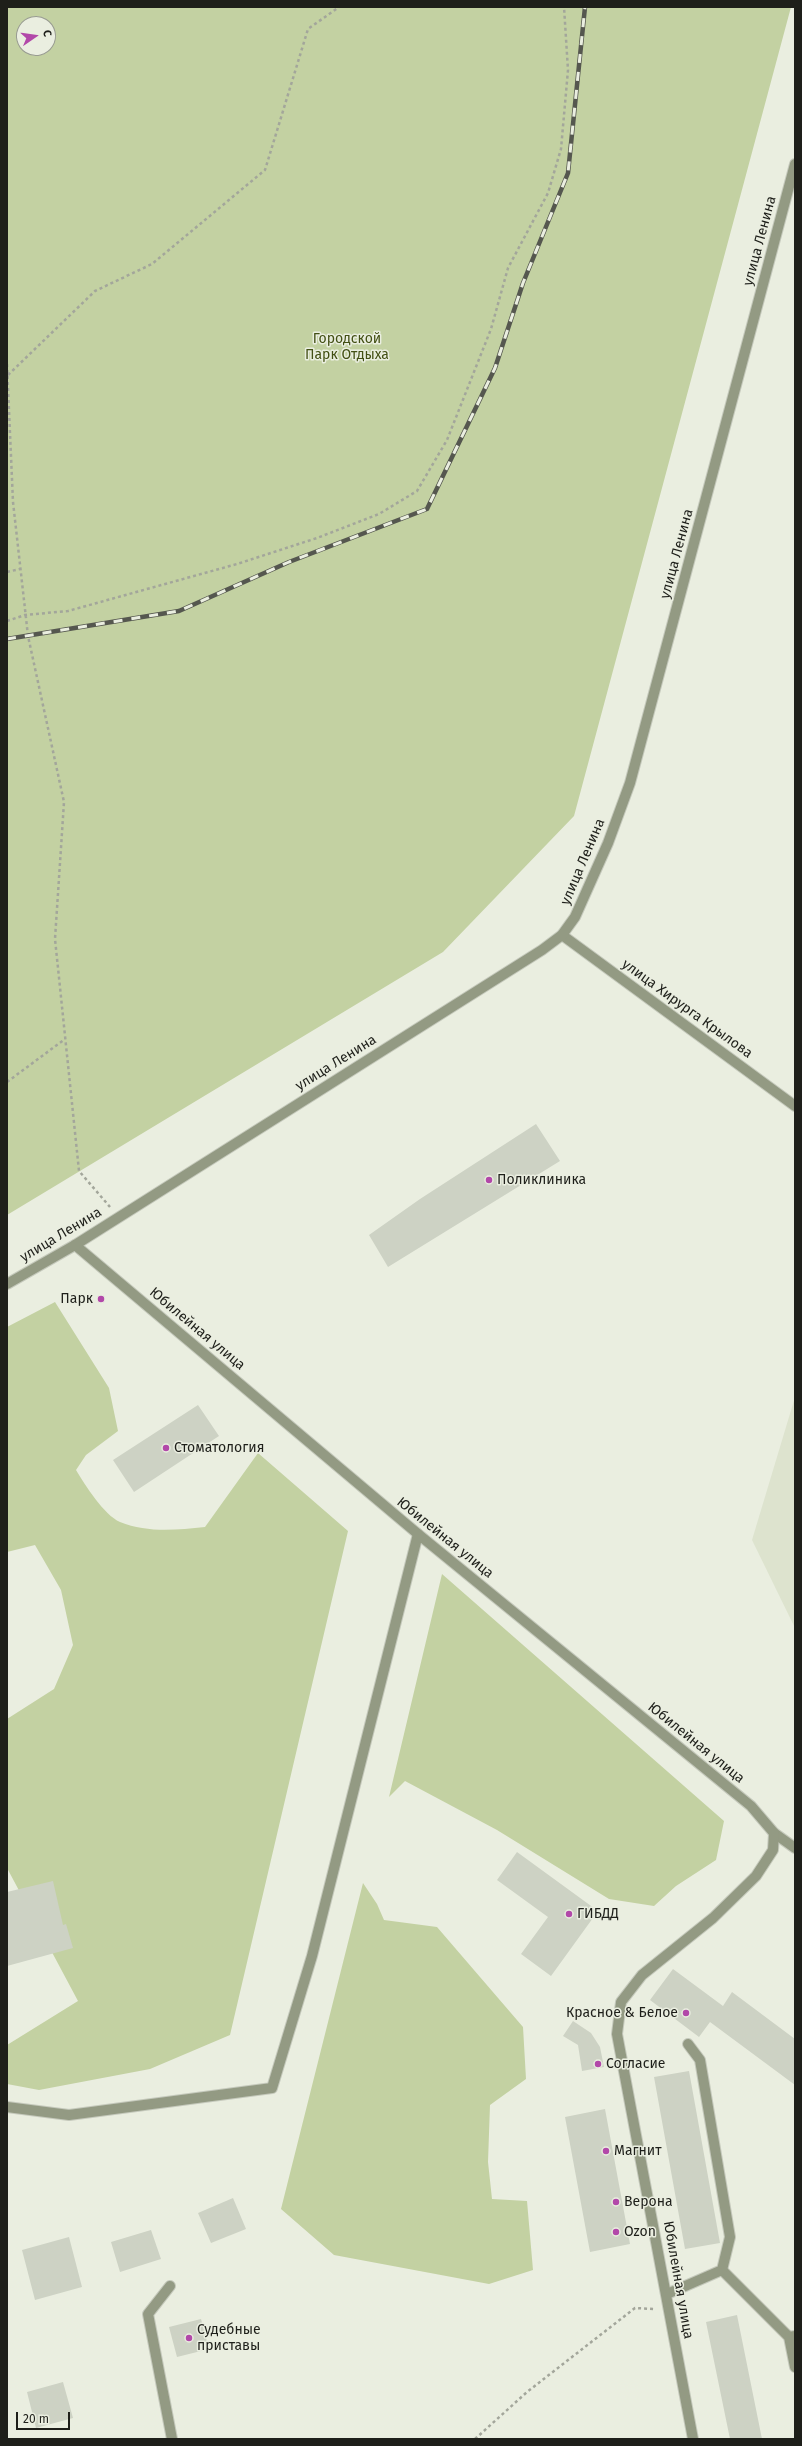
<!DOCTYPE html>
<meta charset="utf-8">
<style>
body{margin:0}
#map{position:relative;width:802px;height:2446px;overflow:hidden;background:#eaeee0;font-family:"Fira Sans",sans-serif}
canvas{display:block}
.frame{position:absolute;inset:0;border:8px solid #1e1f1a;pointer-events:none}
.north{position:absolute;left:16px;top:16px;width:40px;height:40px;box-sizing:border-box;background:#eaeee0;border:1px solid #989b91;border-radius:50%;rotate:77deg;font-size:11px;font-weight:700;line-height:16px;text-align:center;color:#1e1f1a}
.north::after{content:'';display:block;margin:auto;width:14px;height:18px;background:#b248a9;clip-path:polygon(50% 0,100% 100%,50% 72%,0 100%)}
.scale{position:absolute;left:16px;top:2412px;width:54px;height:18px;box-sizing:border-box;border:2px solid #1e1f1a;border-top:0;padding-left:5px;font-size:12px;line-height:14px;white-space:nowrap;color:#1e1f1a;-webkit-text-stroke:3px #eaeee0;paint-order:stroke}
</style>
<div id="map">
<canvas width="802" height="2446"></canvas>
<div class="frame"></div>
<div class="north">С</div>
<div class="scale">20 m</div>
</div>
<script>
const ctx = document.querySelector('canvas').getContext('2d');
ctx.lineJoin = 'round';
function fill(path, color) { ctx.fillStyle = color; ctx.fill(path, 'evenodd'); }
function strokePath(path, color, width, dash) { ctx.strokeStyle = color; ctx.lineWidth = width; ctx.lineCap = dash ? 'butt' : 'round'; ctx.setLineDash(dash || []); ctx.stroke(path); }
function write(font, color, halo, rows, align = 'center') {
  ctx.font = font + ' "Fira Sans",sans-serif'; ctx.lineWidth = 3; ctx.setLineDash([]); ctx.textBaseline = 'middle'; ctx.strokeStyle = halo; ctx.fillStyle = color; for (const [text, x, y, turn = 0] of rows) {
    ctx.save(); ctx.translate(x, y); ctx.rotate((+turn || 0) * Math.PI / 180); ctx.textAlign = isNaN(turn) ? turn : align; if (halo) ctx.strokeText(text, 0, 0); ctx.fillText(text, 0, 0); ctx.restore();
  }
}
fill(new Path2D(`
 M795,1397v231l-43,-88z`), '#dde3ce');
fill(new Path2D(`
 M7,7h784l-217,809 -131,136 -436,263zM24,24h24v24h-24z
 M55,1302l54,86 9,43 -32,24 -10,15c9,15 28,45 44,52 27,11 56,8 85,5l53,-74 90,78 -118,504 -80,34 -111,21 -32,-6v-39l71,-44 -71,-133v-149l47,-30 19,-44 -12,-55 -26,-45 -28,7v-225z
 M442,1574l282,247 -8,39 -40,26 -22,20 -45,-7 -112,-69 -92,-49 -16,16z
 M363,1883l14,21 7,16 53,7 86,100 3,52 -36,26 -2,57 4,37 35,2 6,69 -44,14 -155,-29 -53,-46z`), '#c3d1a2');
fill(new Path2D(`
 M536,1124l24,37 -172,106 -19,-32 51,-36z
 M198,1405l21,31 -85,56 -21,-32z
 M517,1852l81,59 -47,65 -30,-22 27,-37 -51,-37z
 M53,1881l10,44 3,-1 7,24 -66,18v-74z
 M673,1969l50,37 9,-14 63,47v46l-85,-63 -11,15 -49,-37z
 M573,2021l18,12 9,14 4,20 -22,4 -4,-26 -15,-9z
 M689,2071l31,172 -35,6 -31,-172z
 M605,2109l25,135 -40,8 -25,-135z
 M233,2198l13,31 -35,14 -13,-30z
 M151,2230l10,29 -41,13 -9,-30z
 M69,2237l13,50 -47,13 -13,-50z
 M737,2315l25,124h-32l-24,-117z
 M201,2319l8,30 -32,8 -8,-30z
 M63,2382l10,36 -37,10 -9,-36z`), '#cdd2c4');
const service = new Path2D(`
 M774,1833l21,15
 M7,2107l62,8 203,-27 40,-132 106,-422
 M722,2270l67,67 6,-1
 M789,2337l6,30`);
const minor = new Path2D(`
 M562,935l233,171
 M75,1245l343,289 333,272 23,27 -1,17 -17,26 -43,42 -71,57 -21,27 -4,32 76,405
 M170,2286l-22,28 24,125
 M667,2294l55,-24 8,-33 -30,-177 -12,-16`);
const tertiary = new Path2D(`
 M7,1284l68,-39 467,-295 20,-15 13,-18 33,-74 22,-60 165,-619`);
strokePath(service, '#c5c9bc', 12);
strokePath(minor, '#c5c9bc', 12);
strokePath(tertiary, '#c5c9bc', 12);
strokePath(new Path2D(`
 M7,364l6,138 15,134 36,166 -9,137 24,232 31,36
 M8,375l87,-84 57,-27 113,-94 43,-141 31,-22
 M7,572l13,-3
 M7,621l18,-6 43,-4 169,-47 80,-26 62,-24 38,-23 30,-51 44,-111 17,-61 40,-75 13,-44 7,-79 -4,-63
 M7,1082l58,-43
 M475,2439l52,-47 108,-84 19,1`), '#a3a69b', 2.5, [3, 3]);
strokePath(service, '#939a83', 10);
strokePath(minor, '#939a83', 10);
strokePath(tertiary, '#939a83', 10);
const rail = new Path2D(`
 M7,639l172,-28 110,-49 138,-53 68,-141 28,-85 45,-110 17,-166`);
strokePath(rail, '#55574f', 4.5);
strokePath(rail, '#eaeee0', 3, [9]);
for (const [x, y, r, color] of [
 [489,1180,4,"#b248a9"],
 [101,1299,4,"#b248a9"],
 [166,1448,4,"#b248a9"],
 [569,1914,4,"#b248a9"],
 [686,2013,4,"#b248a9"],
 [598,2064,4,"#b248a9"],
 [606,2151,4,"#b248a9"],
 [616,2202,4,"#b248a9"],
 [616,2232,4,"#b248a9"],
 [189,2338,4,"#b248a9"]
]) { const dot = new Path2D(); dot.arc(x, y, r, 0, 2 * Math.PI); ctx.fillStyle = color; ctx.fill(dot); strokePath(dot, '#eaeee0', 1.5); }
write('14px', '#1e1f1a', '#eaeee0', [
 ["улица Ленина",760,241,-75],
 ["улица Ленина",677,554,-75],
 ["улица Ленина",583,862,-67],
 ["улица Хирурга Крылова",687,1009,36],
 ["улица Ленина",336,1063,-32],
 ["улица Ленина",61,1235,-31],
 ["Юбилейная улица",197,1329,40],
 ["Юбилейная улица",445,1538,39],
 ["Юбилейная улица",696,1743,39],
 ["Юбилейная улица",678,2280,80]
]);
write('14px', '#435014', '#eaeee0', [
 ["Городской",347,339],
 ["Парк Отдыха",347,355]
]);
write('14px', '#1e1f1a', '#eaeee0', [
 ["Поликлиника",497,1180],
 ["Парк",93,1299,"right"],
 ["Стоматология",174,1448],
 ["ГИБДД",577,1914],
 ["Красное & Белое",678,2013,"right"],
 ["Согласие",606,2064],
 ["Магнит",614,2151],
 ["Верона",624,2202],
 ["Ozon",624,2232],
 ["Судебные",197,2330],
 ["приставы",197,2346]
], 'left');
</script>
